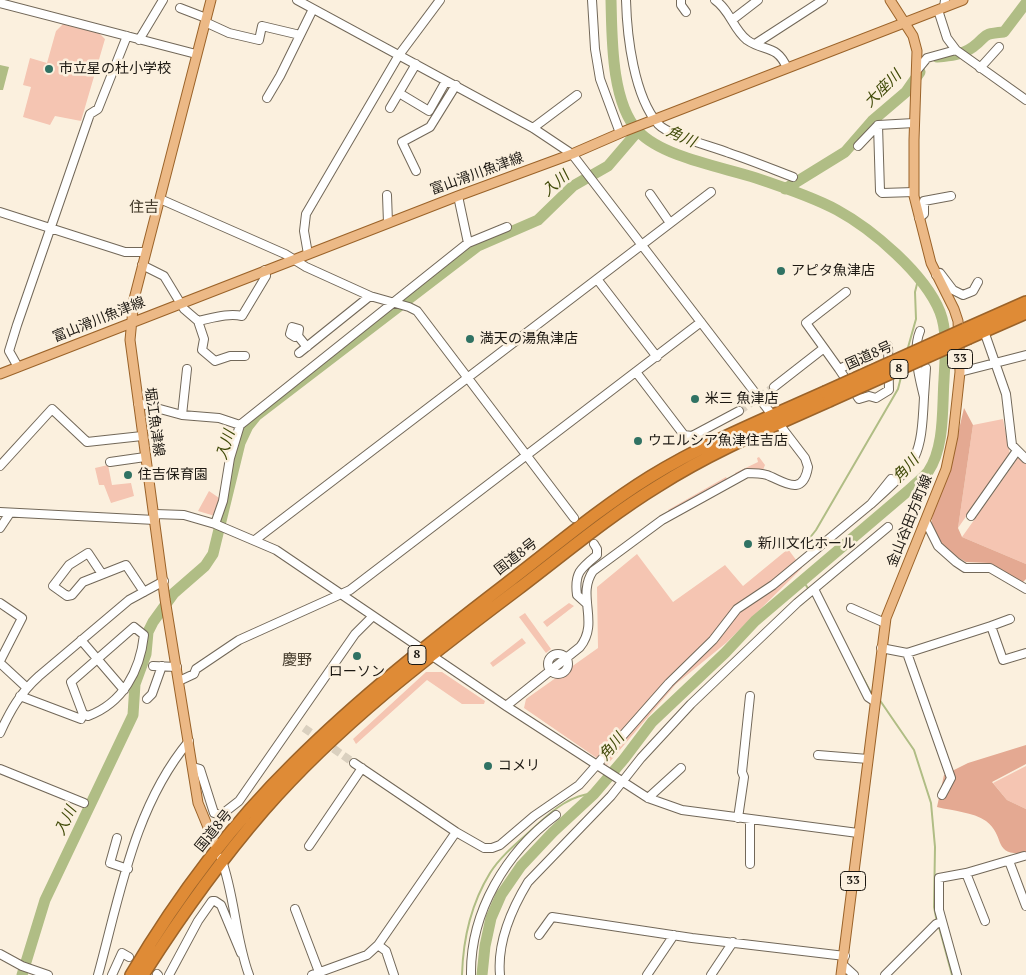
<!DOCTYPE html>
<meta charset="utf-8">
<style>
body{margin:0}
canvas{display:block;background:#fbf0de}
</style>
<canvas width="1026" height="975"></canvas>
<script>
const ctx = document.querySelector('canvas').getContext('2d');
ctx.lineJoin = 'round';
function fill(path, color) { ctx.fillStyle = color; ctx.fill(path, 'evenodd'); }
function strokePath(path, color, width, dash) { ctx.strokeStyle = color; ctx.lineWidth = width; ctx.lineCap = dash ? 'butt' : 'round'; ctx.setLineDash(dash || []); ctx.stroke(path); }
function write(font, color, halo, rows, align = 'center') {
  ctx.font = font + ' "PT Serif","Noto Sans JP",serif'; ctx.lineWidth = 5; ctx.setLineDash([]); ctx.textBaseline = 'middle'; ctx.strokeStyle = halo; ctx.fillStyle = color; for (const [text, x, y, turn = 0] of rows) {
    ctx.save(); ctx.translate(x, y); ctx.rotate((+turn || 0) * Math.PI / 180); ctx.textAlign = isNaN(turn) ? turn : align; if (halo) ctx.strokeText(text, 0, 0); ctx.fillText(text, 0, 0); ctx.restore();
  }
}
fill(new Path2D(`
 M63,24l36,9 6,6 -24,82 -26,-5 -5,9 -27,-8 8,-30 -8,-2 7,-27 17,5 9,-32z
 M1003,419l7,35 -52,74 15,-103z
 M759,457l6,8 -2,5h-12l-15,5 -1,-2 23,-11 -1,-4z
 M1018,458l8,3v103l-64,-27z
 M108,465l4,20 19,-2 3,13 -23,7 -7,-18h-5l-4,-17z
 M726,477l1,2 -57,33 -2,-2z
 M209,491l13,9 -7,16 -17,-5z
 M788,549l14,19 -76,75 -50,41 -69,81 -83,-57 2,-9 72,-51 -1,-61 40,-33 36,48 52,-37 18,21z
 M569,603l5,3 -27,21 -4,-5z
 M525,613l26,36 -5,4 -27,-36z
 M522,638l4,5 -33,24 -3,-4z
 M426,672h16l43,29 -1,3h-22l-35,-24 -71,64 -3,-5z
 M1026,766v43l-19,-9 -14,-17z`), '#f5c5b2');
fill(new Path2D(`
 M964,408l9,17 -15,103 4,9 64,27v15l-4,4 -33,-20 -23,-1 -17,-10 -10,-9 -8,-18 3,-18 16,-39z
 M1026,745v19l-34,18 15,18 19,9v46l-2,-2c-32,3 -18,-17 -38,-32 -13,-9 -33,-10 -49,-14l7,-32 24,-12z`), '#e4a992');
fill(new Path2D(`
 M0,65l9,2 -6,23h-3z`), '#b0bd85');
strokePath(new Path2D(`
 M907,351l9,-32 -1,-27 3,-12
 M805,544l11,-14 82,-141 4,-16
 M802,579l7,11
 M852,657l18,34 4,3
 M879,699l35,51 17,53 4,44 -1,60 3,15
 M939,927l13,48
 M462,975c1,-36 9,-71 28,-102 12,-19 32,-34 48,-49 14,-13 35,-31 56,-30`), '#b0bd85', 2);
strokePath(new Path2D(`
 M937,57c12,-1 25,-2 36,-10 16,-12 7,-13 31,-15l22,-29
 M785,189l60,-37 27,-31 34,-29 14,-20
 M22,975l23,-75 88,-185 2,-31 11,-30 2,-22 5,-10 21,-29 31,-27 8,-12 27,-111 8,-17 8,-10 222,-170 60,-26 35,-34 35,-20 30,-35
 M482,975l3,-29 6,-28 10,-23 20,-29 32,-34 41,-38 30,-35 28,-37 73,-69 30,-32 154,-131c6,-6 14,-12 19,-18 17,-25 14,-64 16,-92 1,-22 4,-47 -4,-68 -15,-38 -68,-83 -103,-102 -22,-12 -57,-24 -81,-32 -34,-11 -94,-21 -118,-47 -27,-29 -26,-94 -27,-131`), '#b0bd85', 11);
strokePath(new Path2D(`
 M739,411l35,-24
 M304,728l50,35`), '#dad0bf', 8, [8, 4]);
const minor = new Path2D(`
 M297,0l236,128 39,26 207,270 26,34 3,9c-5,31 -25,14 -41,8 -7,-2 -13,-2 -20,-2l-85,47 -69,51c-17,25 7,51 -13,76l-74,59
 M592,0l3,49 5,30 20,54
 M626,0c1,37 8,96 32,124 11,12 54,22 71,29 21,7 43,16 64,24
 M681,0v5l5,7
 M715,0c15,10 18,29 32,40 17,12 30,4 40,28
 M0,3l196,51
 M944,7l1,-7
 M180,8l26,10
 M938,10l9,28 9,12 70,50
 M732,20l26,-20
 M205,22l24,11 30,7 3,-14 38,9
 M139,40l24,-40
 M755,44l68,-44
 M980,68l19,-21
 M918,69l9,-11 29,-8
 M399,93l30,18 17,-30
 M267,98l13,-22 33,-67
 M390,108l26,-44
 M878,125l2,66 2,2 32,-1
 M533,128l44,-33
 M858,146l20,-21 36,-2
 M416,171l-14,-29 28,-15 26,-42
 M650,194l20,29
 M387,195l1,28
 M160,199l125,55 21,13 64,29 39,11 8,4 157,207
 M0,212l125,40h21
 M919,218l5,-4v-13l27,-5
 M468,243l39,-16
 M308,254l-4,-23 2,-17 93,-159 41,-55
 M142,265l22,11 20,33 14,12c15,-3 30,-8 44,-5l24,-40 -1,-6
 M936,275l4,-2 13,17 10,5 10,-4 5,-9
 M597,279l60,78
 M198,321l6,18 -2,11 13,11 15,-5h15
 M920,331c-8,20 -1,45 4,66l2,-29
 M984,331l22,63 6,51 14,14
 M298,336l-3,1 -5,-3 2,-7 7,2 -1,7 9,11
 M824,348l15,21 49,-23 1,44 -13,8 -7,-2 -10,3 -20,-30
 M299,353l71,-57
 M18,367l-9,-16 8,-26 73,-211 8,-5 29,-73
 M636,372l48,63 8,1 47,-25
 M960,372l66,-17
 M774,387l50,-39 -18,-25 40,-31
 M138,403l44,12 37,3 21,7
 M182,415l5,-46
 M110,462l35,-5
 M0,466l52,-57 35,33 55,-6
 M891,479l-20,25c46,-42 50,-43 53,-107
 M0,512l155,8
 M155,514l29,1 31,9 61,26 230,156 142,92 34,12 176,23
 M971,516l45,-64
 M926,522l12,24 18,16 9,6h25l36,21
 M215,524l8,-23 7,-43 10,-33 228,-182 -10,-47
 M0,528l10,-15
 M255,540l456,-348
 M102,574l-14,-21 -19,12 -16,21 14,10 5,-1 11,-13 43,-17 18,27
 M814,589l54,108 6,4
 M0,603l22,15 -22,43
 M587,604l-10,-9c-3,-22 4,-27 20,-40v-6l-3,-5
 M851,608l34,15
 M1010,619l-19,7 12,34 23,-7
 M134,627l10,8c-4,36 -21,68 -56,81l-5,-2 -12,-32z
 M81,640l43,50
 M881,648l26,5 84,-27
 M907,653l44,125 -9,17
 M548 664a10 10 0 1 1 20 0a10 10 0 1 1-20 0Z
 M0,663l26,24
 M153,666l24,1
 M179,681l15,-7 2,-5 43,-29 111,-50 351,-268
 M20,696l61,23
 M147,699l5,-5 10,-28
 M0,733c10,-22 20,-40 39,-57l90,-76 35,-19
 M818,755l50,4
 M354,763l102,69 28,16h8l8,-3 34,-29 45,-31 90,-102 44,-43 24,-31 36,-24 98,-81
 M193,767l7,2 14,44 7,2 18,-14 116,-167 18,-18
 M0,769l84,34
 M648,798l33,-30
 M738,818l6,-41 -2,-5 8,-76
 M750,820v44
 M117,838l-7,25 18,6
 M309,846l53,-78
 M221,858c14,38 14,79 28,117
 M1009,861l17,45
 M966,873l58,-17
 M295,909l24,63
 M539,935l13,-18 140,21 153,18
 M378,945l8,6 8,24
 M0,954l22,12 26,9
 M843,965l11,10
 M157,974l1,1
 M98,975c22,-80 36,-168 91,-234
 M112,975l10,-22 7,4
 M169,975l29,-54 14,-20h3l6,4 20,48
 M312,975l55,-20 11,-10 78,-113
 M471,975c-1,-63 35,-123 85,-160
 M500,975c-3,-33 11,-65 28,-93l83,-86 30,-38 50,-54 106,-101 91,-76
 M647,975l27,-40
 M711,975l22,-33
 M885,975l51,-51 6,-2
 M957,975l-18,-65v-32l27,-5 19,48`);
const major = new Path2D(`
 M211,0l-77,299 -4,41 35,259 33,204 19,46
 M0,374l458,-178 114,-42 53,-23 338,-131
 M841,975l45,-357 60,-149 7,-33 7,-64 -2,-51 -4,-12 -23,-46 -17,-67v-56l3,-89 -4,-15 -23,-36`);
const highway = new Path2D(`
 M965,329l61,-27
 M969,338l57,-25
 M131,975c45,-76 100,-150 163,-212 65,-65 139,-123 212,-179 47,-36 94,-76 144,-107 55,-34 117,-59 175,-85
 M143,975c37,-58 76,-113 121,-165 74,-85 165,-154 254,-221 46,-35 91,-73 140,-103 53,-34 113,-59 171,-85`);
strokePath(minor, '#726859', 10);
strokePath(major, '#9b6329', 11);
strokePath(highway, '#9b6329', 14);
strokePath(minor, '#fff', 8);
strokePath(major, '#ecb986', 9);
strokePath(highway, '#df8b36', 11);
const highwayBridge = new Path2D(`
 M825,392l140,-63
 M829,401l140,-63`);
strokePath(highwayBridge, '#9b6329', 14, []);
strokePath(highwayBridge, '#df8b36', 11);
for (const [x, y, r, color] of [
 [49,69,5,"#307263"],
 [781,271,5,"#307263"],
 [470,339,5,"#307263"],
 [695,399,5,"#307263"],
 [638,441,5,"#307263"],
 [128,475,5,"#307263"],
 [748,544,5,"#307263"],
 [357,656,5,"#307263"],
 [488,766,5,"#307263"]
]) { const dot = new Path2D(); dot.arc(x, y, r, 0, 2 * Math.PI); ctx.fillStyle = color; ctx.fill(dot); strokePath(dot, '#fbf0de', 2); }
for (const [x, y, w] of [
 [960,359,25],
 [899,369,18],
 [417,655,18],
 [853,881,25]
]) { const box = new Path2D(); box.roundRect(x - w / 2, y - 9.5, w, 19, 4); ctx.fillStyle = '#fbf0de'; ctx.fill(box); strokePath(box, '#1c1812', 1); }
write('bold 12px', '#1c1812', null, [
 ["33",960,359],
 ["8",899,369],
 ["8",417,655],
 ["33",853,881]
]);
write('14px', '#1c1812', '#fbf0de', [
 ["市立星の杜小学校",59,69],
 ["アピタ魚津店",791,271],
 ["満天の湯魚津店",480,339],
 ["米三 魚津店",705,399],
 ["ウエルシア魚津住吉店",648,441],
 ["住吉保育園",138,475],
 ["新川文化ホール",758,544],
 ["ローソン",357,672,"center"],
 ["コメリ",498,766]
], 'left');
write('14px', '#1c1812', '#fbf0de', [
 ["富山滑川魚津線",477,174,-20],
 ["富山滑川魚津線",99,320,-22],
 ["国道8号",869,356,-24],
 ["堀江魚津線",154,422,82],
 ["金山谷田方町線",910,521,-68],
 ["国道8号",516,557,-38],
 ["国道8号",214,831,-51]
]);
write('italic 15px', '#404a08', '#fbf0de', [
 ["大座川",883,89,-45],
 ["角川",681,137,24],
 ["入川",556,184,-41],
 ["入川",226,445,-73],
 ["角川",906,469,-48],
 ["角川",612,747,-51],
 ["入川",66,821,-64]
]);
write('15px', '#413829', '#fbf0de', [
 ["住吉",144,208],
 ["慶野",297,661]
]);
</script>
